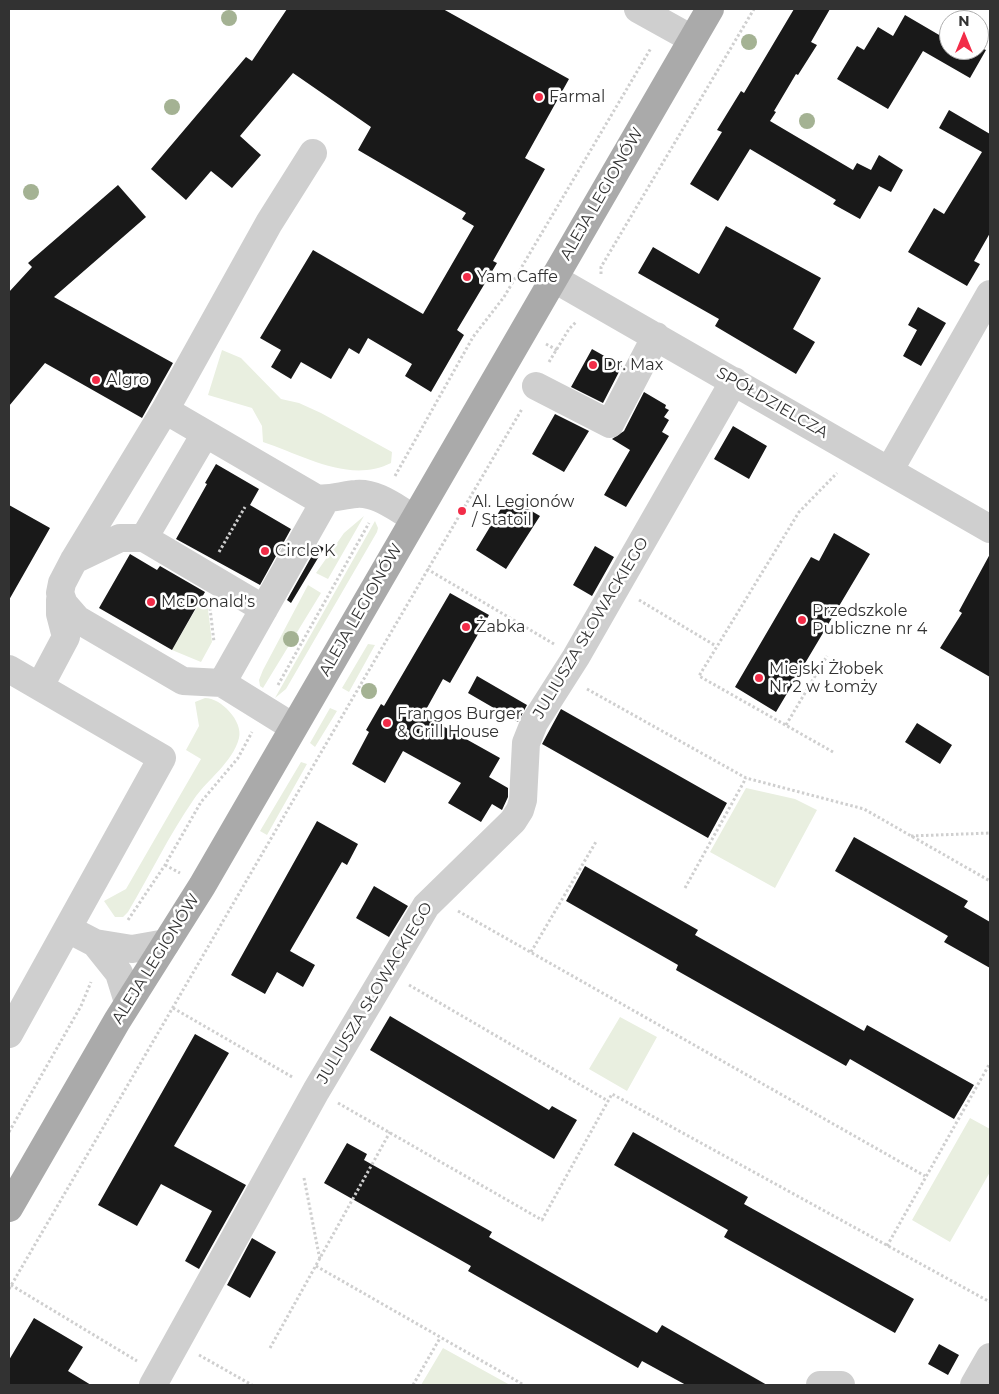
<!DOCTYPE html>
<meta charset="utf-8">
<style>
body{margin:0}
#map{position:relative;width:999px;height:1394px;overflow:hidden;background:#fff;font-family:Montserrat,sans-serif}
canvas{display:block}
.frame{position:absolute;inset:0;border:10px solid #323232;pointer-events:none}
.north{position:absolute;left:939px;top:10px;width:50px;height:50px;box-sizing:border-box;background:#fff;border:1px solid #adadad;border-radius:50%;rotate:0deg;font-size:14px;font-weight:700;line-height:20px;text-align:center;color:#323232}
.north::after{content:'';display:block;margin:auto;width:18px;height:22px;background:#f22c48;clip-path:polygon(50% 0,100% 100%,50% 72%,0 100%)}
</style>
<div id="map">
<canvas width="999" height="1394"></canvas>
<div class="frame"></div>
<div class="north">N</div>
</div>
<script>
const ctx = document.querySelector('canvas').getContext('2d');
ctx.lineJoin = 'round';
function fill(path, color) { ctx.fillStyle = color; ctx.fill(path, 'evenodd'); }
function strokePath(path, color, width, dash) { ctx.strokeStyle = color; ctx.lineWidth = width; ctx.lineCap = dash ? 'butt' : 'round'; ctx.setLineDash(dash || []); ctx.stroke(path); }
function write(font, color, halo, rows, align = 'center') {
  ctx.font = font + ' Montserrat,sans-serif'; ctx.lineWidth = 5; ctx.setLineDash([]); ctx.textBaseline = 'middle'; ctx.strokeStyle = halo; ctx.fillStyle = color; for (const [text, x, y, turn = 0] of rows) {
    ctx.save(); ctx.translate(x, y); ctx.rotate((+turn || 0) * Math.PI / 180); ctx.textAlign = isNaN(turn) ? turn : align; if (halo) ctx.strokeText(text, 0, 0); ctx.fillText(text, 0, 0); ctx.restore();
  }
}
fill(new Path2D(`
 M222,350l19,8 40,41 18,4 22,10 71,39 -1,11c-42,21 -88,-8 -128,-21l-1,-16 -10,-18 -44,-13z
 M364,516l-36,63 -12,-6 28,-40z
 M375,521l3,7 -1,4 -91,157 -11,9z
 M308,585l13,8 -58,95 -3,-2 -1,-6 4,-10z
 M203,597l4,4 5,41 -11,20 -29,-12z
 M368,644l7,1 -26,47 -7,-4z
 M205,698c16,0 38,23 34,40 -6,24 -32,42 -45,61 -25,36 -44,76 -66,113l-5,5h-8l-11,-16 22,-12 75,-130 -15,-9 13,-24 -4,-24z
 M330,708l7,3 -22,36 -5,-4z
 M301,762l6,2 -40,71 -7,-4z
 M746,788l49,11 22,11 -42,78 -65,-36z
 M620,1017l37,20 -30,54 -38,-22z
 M970,1118l20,11v43l-40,70 -38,-22z
 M443,1348l67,37h-89z`), '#e9efe0');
fill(new Path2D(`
 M287,9h156l126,70 -44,79 20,11 -52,92 4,2 -40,67 7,5 -33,57 -26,-16 7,-12 -44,-26 -9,16 -10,-6 -18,31 -30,-17 -10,17 -20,-12 10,-17 -21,-12 53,-88 110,64 51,-88 -12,-7 4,-6 -108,-63 13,-23 -78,-54 -53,63 21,19 -29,33 -21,-17 -25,29 -35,-31 95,-112 6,4z
 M794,9h36l-19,33 6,3 -19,30 -2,-1 -22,37 2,1 -6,9 83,49 4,-7 14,7 8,-15 24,15 -12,22 -12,-6 -19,33 -27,-15 3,-4 -86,-51 -32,52 -28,-17 32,-52 -5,-2 24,-39 3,2z
 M905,15l41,24 3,-6v17h30v-3l7,3 -16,28 -47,-27 -35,58 -51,-30 20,-33 7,4 14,-23 15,9z
 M949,110l41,24v99l-16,28 6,3 -13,22 -59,-34 26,-44 10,6 38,-62 -43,-24z
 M118,185l28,32 -92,80 119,66 -31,55 -97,-55 -36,43v-114l23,-25 -4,-4z
 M726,226l95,52 -28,51 22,13 -19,32 -81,-48 4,-7 -81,-46 15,-26 46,27z
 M918,307l28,16 -25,43 -18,-10 14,-26 -9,-5z
 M592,349l30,17 -19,37 -32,-16z
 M644,392l22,13 -1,3 4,2 -5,7 5,3 -7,12 7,4 -43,71 -22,-12 26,-45 -18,-11 12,-8z
 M555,414l34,17 -25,41 -32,-18z
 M733,426l34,20 -18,33 -35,-20z
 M216,464l43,25 -9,16 41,24 -31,56 -84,-46 31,-55 -2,-1z
 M508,497l32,19 -34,53 -30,-19z
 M9,505l41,23 -41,72z
 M834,533l36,21 -94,158 -41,-25 76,-130 8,4z
 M318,545l6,3 -33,55 -4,-3z
 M595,546l19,11 -22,39 -19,-11z
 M130,554l27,16 3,-4 45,26 -33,58 -73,-42z
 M990,554v123l-50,-29 22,-35 -3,-2z
 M450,593l39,22 -39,68 -7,-4 -20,36 77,43 -11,19 19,11v9l-6,13 -10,-6 -11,18 -33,-19 13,-20 -58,-32 -18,32 -33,-19 17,-32 -3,-2 15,-26 3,2z
 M477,676l50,29 -9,17 -50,-29z
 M561,709l166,94 -19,35 -166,-94z
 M917,723l35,22 -12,19 -35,-22z
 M317,821l41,23 -11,21 -5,-3 -52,89 25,14 -12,22 -26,-15 -12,22 -34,-19z
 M854,837l114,64 -4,6 26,15v46l-46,-26 4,-6 -113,-65z
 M585,866l113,64 -3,5 169,96 3,-6 107,60 -20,34 -104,-60 -4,7 -170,-96 2,-5 -112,-64z
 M374,886l34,20 -19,31 -33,-19z
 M390,1016l159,94 3,-4 25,14 -23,39 -184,-109z
 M195,1034l34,19 -55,93 72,39 -47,84 -14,-8 27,-50 -51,-27 -24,42 -39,-21z
 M633,1132l115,65 -4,7 170,95 -19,34 -171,-96 4,-7 -114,-65z
 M347,1143l20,11 -3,6 128,72 -3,5 168,96 5,-8 105,60h-81l-44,-24 -4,7 -170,-97 3,-5 -147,-83z
 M252,1238l24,14 -26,46 -23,-13z
 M34,1318l49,29 -15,24 23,14h-82v-25z
 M939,1344l20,11 -11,20 -20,-11z`), '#191919');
strokePath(new Path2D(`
 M601,274v-7l153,-258
 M546,344l11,6
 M549,362l20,-33 7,-7
 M395,476l78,-139 31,-40 147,-249
 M219,552l26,-45
 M427,569l127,75
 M639,600l77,46
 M210,608l4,34
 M278,685l91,-162
 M587,689l159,89 118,31 126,72
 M786,725l41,-69
 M833,752l-134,-76 100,-164 38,-39
 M911,836l79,-3
 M165,865l15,8
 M685,888l61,-110
 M458,911l467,265
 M128,920l37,-55 36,-63 37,-44 14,-26
 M531,952l66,-112
 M409,985l199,116
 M173,1008l121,70
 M338,1103l204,117 70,-126 378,208
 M9,1132l72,-126 10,-24
 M304,1178l16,82
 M887,1246l103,-183
 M316,1266l208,119
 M11,1285l126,76
 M9,1289c171,-293 341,-588 513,-880
 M270,1348l120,-216
 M199,1355l53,30
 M413,1385l27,-47`), '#cfcfcf', 3, [2.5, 2.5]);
strokePath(new Path2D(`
 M638,9l54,30
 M553,278l437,251
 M536,386l74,38 46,-88
 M165,410l151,88c14,2 26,-3 40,-4 21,-2 41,15 58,24
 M889,471l101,-177
 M144,538l61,-104
 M74,560l46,-22h24l120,71
 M9,669l153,89 -153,276
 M222,683l104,-184
 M40,686l26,-49 -6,-23v-14
 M293,727l-71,-44 -39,-2 -106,-62 -13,-15 -4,-11 2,-10 12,-23 91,-150 104,-187 44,-70
 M68,929l27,14 37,6 34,-6
 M95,943l24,30 9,29
 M153,1385l163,-294 110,-185 87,-85 7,-11 3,-10 3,-57 8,-20 42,-66 158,-276
 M820,1385h21
 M974,1385l16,-28`), '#cfcfcf', 28);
strokePath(new Path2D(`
 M9,1208l108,-187 85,-135 508,-877`), '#aaa', 28);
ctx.fillStyle = '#a4b293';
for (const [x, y] of [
 [229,18],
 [749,42],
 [172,107],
 [807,121],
 [31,192],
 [291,639],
 [369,691]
]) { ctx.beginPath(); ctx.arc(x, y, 8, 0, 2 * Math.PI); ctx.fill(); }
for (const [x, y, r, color] of [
 [539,97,5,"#f22c48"],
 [467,277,5,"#f22c48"],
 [593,365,5,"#f22c48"],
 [96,380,5,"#f22c48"],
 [462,511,5,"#f22c48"],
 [265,551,5,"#f22c48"],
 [151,602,5,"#f22c48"],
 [802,620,5,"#f22c48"],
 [466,627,5,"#f22c48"],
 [759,678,5,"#f22c48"],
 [387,723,5,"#f22c48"]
]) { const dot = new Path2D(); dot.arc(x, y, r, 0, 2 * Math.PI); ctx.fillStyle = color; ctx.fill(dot); strokePath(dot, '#fff', 2); }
write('16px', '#323232', '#fff', [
 ["Farmal",549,97],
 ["Yam Caffe",477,277],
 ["Dr. Max",603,365],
 ["Algro",106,380],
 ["Al. Legionów",472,502],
 ["/ Statoil",472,520],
 ["Circle K",275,551],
 ["McDonald's",161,602],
 ["Przedszkole",812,611],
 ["Publiczne nr 4",812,629],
 ["Żabka",476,627],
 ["Miejski Żłobek",769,669],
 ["Nr 2 w Łomży",769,687],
 ["Frangos Burger",397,714],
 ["& Grill House",397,732]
], 'left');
write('16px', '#323232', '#fff', [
 ["ALEJA LEGIONÓW",602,194,-60],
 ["SPÓŁDZIELCZA",772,403,30],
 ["ALEJA LEGIONÓW",361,610,-60],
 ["JULIUSZA SŁOWACKIEGO",591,628,-59],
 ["ALEJA LEGIONÓW",156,959,-58],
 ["JULIUSZA SŁOWACKIEGO",375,993,-59]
]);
</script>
